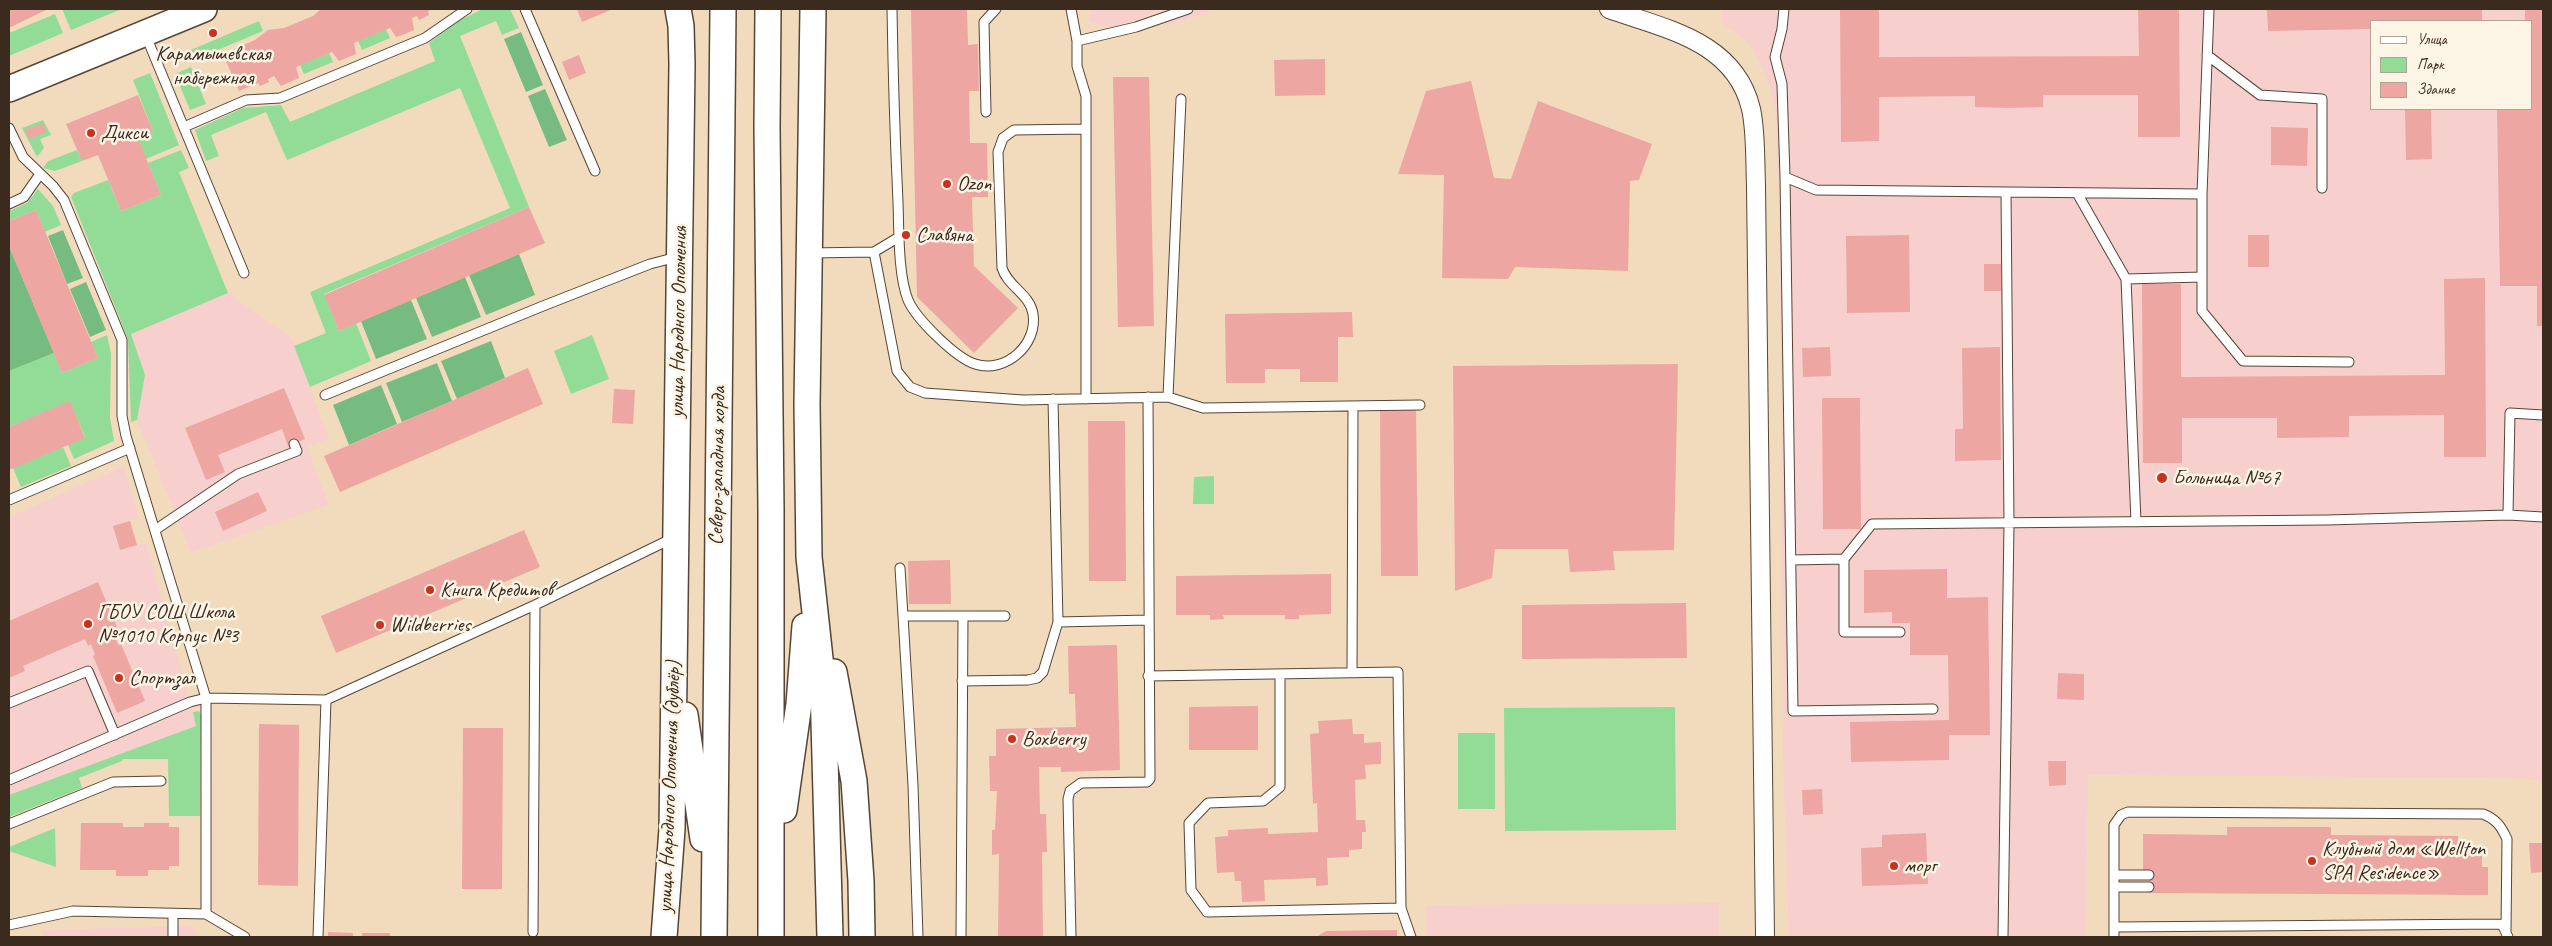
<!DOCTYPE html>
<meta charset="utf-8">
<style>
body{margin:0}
#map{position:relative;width:2552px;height:946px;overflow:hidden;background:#f2dbbc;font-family:Caveat,sans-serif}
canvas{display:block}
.frame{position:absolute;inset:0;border:10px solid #3b2a1e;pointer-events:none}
.legend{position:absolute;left:2370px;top:20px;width:162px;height:90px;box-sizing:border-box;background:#fcf5e5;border:1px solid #afa495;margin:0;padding:6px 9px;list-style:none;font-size:15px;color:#3b2a1e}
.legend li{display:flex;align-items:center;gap:10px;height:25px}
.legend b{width:25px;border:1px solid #afa495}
</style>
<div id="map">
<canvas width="2552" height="946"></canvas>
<div class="frame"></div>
<ul class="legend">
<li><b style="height:6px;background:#fff"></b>Улица</li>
<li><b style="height:14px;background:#93dc97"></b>Парк</li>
<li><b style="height:14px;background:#eda6a1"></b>Здание</li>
</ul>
</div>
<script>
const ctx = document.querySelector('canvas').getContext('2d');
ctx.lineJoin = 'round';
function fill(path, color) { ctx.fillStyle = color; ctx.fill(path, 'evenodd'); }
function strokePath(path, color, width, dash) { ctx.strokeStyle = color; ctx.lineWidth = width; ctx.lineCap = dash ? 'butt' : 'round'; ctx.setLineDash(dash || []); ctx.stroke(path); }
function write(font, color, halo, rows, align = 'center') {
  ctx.font = font + ' Caveat,sans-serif'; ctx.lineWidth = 5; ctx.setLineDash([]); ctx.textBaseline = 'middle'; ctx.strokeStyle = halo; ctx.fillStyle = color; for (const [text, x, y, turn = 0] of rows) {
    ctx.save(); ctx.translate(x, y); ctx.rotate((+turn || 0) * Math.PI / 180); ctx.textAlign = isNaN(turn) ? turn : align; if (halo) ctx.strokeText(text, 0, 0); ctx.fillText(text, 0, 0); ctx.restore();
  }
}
fill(new Path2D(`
 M1090,9h127l-50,17 -6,-15 -49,17 -23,-6z
 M1721,9h822v772l-32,-3 -423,-3 -2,162h-297l-6,-176 -3,-537 -4,-106 -6,-32 -17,-38 -18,-16 -12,-6zM2371,21h160v88h-160z
 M228,293l64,45 37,101 -22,8 22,58 -138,48 -54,-133 8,-45 -15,-41z
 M124,466l15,52 -9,3 7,24 9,-2 51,183 -188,69v-278z
 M1719,903v34h-293v-32z
 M191,926l5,6 1,5h-154v-7z`), '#f7d0ce');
fill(new Path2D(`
 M62,9h60l-51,21z
 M483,9h27l9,19 -17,7 -6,-14 -36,15 69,171 -205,87 15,37 17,-8 15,38 -61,26 -16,-41 32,-13 -16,-41 200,-84 -50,-120 -173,72 -21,-48 -55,23 8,21 -13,5 -11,-31 48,-22 38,-3 9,17 145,-61 -6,-18 31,-23z
 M55,14l8,19 -54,23v-23z
 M259,21l4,10 -74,31 -3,-10z
 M386,29l4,9 -28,12 -4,-9z
 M329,53l4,9 -29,12 -4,-9z
 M191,67l15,37 -16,6 -15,-36z
 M150,73l29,72 -33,14 -8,-21 15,-7 -20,-51z
 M43,120l8,15 -11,4 4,9 -7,9 -15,-29z
 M77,150l5,11 -27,10 -12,-3 5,-7z
 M181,150l8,18 -10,4 49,121 -97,41 14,41 -8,45 -6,2 -3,-83 -57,-142 3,-4 34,-13 13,31 40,-16 -13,-32z
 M38,189l15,17 8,19 -16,7 -9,-22 -27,11v-10l18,-8z
 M107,335l4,18 -1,65 4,23 -40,18 -6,-14 17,-8 -15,-35 -61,25v-56l45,-18 8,20 36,-15 -7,-16z
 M592,335l17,44 -38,15 -17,-43z
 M63,447l8,19 -50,21 -8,-19z
 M1214,476v28h-21l1,-27z
 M1675,707l1,123 -171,1 -1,-123z
 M199,711l2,4 -1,101h-31l-1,-57h-45l-1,2 -43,17 3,10 -73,29v-22l187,-69 -3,-14z
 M1458,733h37v76h-37z
 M55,828l1,39 -47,-16v-4z`), '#93dc97');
fill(new Path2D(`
 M521,32l22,53 -17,7 -22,-53z
 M545,89l22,51 -18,7 -21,-51z
 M63,230l20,48 -16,6 -19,-48z
 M9,246l45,107 -45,18z
 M519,254l16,41 -49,20 -17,-40z
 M465,277l16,40 -49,20 -16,-39z
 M86,282l20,48 -16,7 -20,-48z
 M411,300l16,39 -51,20 -15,-38z
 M491,341l14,37 -48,21 -16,-38z
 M437,363l15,38 -50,21 -16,-39z
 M381,385l16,39 -48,21 -16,-40z`), '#76bc80');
fill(new Path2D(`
 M9,9h39l-39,19z
 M321,9h113l-6,2 1,4 -10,5 -2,-4 -5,2 2,12 -9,4 -9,3 -6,-9 -36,15 2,11 -17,7 -7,-9 -36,15 3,11 -18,8 -7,-10 -6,3 1,3 -9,4 -2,-3 -19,8 -16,-37 32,-14 13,-10 16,-2 29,-12z
 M577,9h36l-31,13z
 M911,9h56l1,36 10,-1 1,47h-10l1,52h17l1,54h-16l2,69 44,42 -44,45 -57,-56z
 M1840,9h39v48l260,-1 -1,-47h41l1,128h-42v-42h-95v12l-34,1 -34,-1v-11l-96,1v44l-38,1z
 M2267,9h215v12h-111v8l-103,2z
 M2525,9h18v317h-6v-40h-37l-3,-177h34v-88h-6z
 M579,55l7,18 -17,7 -7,-18z
 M1325,59v36l-50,1 -1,-36z
 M1113,77h36l5,249 -36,1z
 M1471,81l23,97 17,1 27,-78 114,43 -13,36 -9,1 -2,90 -113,-4 -7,12 -66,-1 2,-103 -46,-1 28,-83z
 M138,95l15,36 -15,7 23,57 -40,16 -23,-56 -16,6 -16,-37z
 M2405,109h26l1,50 -26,1z
 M43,123l3,9 -17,7 -4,-9z
 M2271,127l37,1 -1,38 -36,-1z
 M529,207l16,36 -206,88 -15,-36z
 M36,210l62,148 -36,15 -53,-127v-25z
 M1909,235l1,77 -63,1 -1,-77z
 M2248,235h21v32h-21z
 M1984,264h17v27h-17z
 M2485,278l1,179h-42v-42l-95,1v21l-72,1v-20h-95v45h-39l-1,-179h39v93l264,-2 -1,-96z
 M1352,312l1,25h-15v45h-38v-13h-35v14h-39l-1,-69z
 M1830,347l1,29 -28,1 -1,-29z
 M2000,347l1,113 -46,1v-32h8l-1,-81z
 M1678,364l-4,186 -61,1 2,19 -45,2 -2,-23h-73l-3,29 -37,13 -2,-225z
 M528,368l15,36 -203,88 -16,-36z
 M284,388l21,51 -17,7 -6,-17 -64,26 7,17 -19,8 -21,-52z
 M614,389l21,1 -2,34 -21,-1z
 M1822,398h38l1,131h-38z
 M70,401l15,37 -76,32v-43z
 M1380,407h36l2,169h-37z
 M1088,421h37l1,160h-37z
 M258,492l9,19 -44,20 -8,-19z
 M130,521l7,24 -17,5 -7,-24z
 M524,530l16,37 -204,86 -15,-37z
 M950,560l1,44h-42l-1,-43z
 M1947,569v29l41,-1 2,138h-41v25l-98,2 -1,-40 99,-2 -1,-65h-38v-32h-18v-11l-28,1v-43z
 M1331,574v40l-32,1v4h-14v-4h-62l1,4 -14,1v-5h-34v-39z
 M98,582l21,50 -5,2 4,11 3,-1 24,57 -28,12 -24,-57 2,-1 -4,-11 -3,2 -3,-7 -62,27 2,5 -16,7v-57z
 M1686,603l1,55 -165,1v-54z
 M1117,645l3,125 -59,2v-5h-22l1,47h6l1,38h-5l1,85h-45l1,-83 -7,1v-25h3l2,-39h-7l-1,-35h7v-27l80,-2 -1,-33h-6l-1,-48z
 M2058,673l26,1v26l-27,-1z
 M1258,706v44h-69v-43z
 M1352,719l1,15h11v9l17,-1v22l-16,1 1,14 -11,1 1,40h9l1,12h-4v17l-13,1v7l-22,1 1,27 -12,1v-8l-52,2 1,21 -23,1 -1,-21h-6l-1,-9 -17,1 -2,-36 13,-1v-6l40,-2v6l50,-2 -1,-29 -4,1 -3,-70 9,-1 -1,-12z
 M259,724l40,1 -1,161 -40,-1z
 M463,728h40l-1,161h-40z
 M2048,761h18v24l-17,1z
 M1822,789l1,25 -20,1 -1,-25z
 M81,823h42v4h21v-4h25v4h10v39h-10v4h-21v6h-32v-6h-36z
 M2227,827h104v8l127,1v11h17v9h7v11h6v28l-339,-2v-22h-6v-37l84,1z
 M1926,833l2,51 -66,2 -1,-38 21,-1v-12z
 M2529,843h13l1,29 -12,1z
 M1397,930v7h-81l10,-6z
 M328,932l25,1v4h-25z
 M362,933h28v4h-28z`), '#eda6a1');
const lane = new Path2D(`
 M525,9l70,162
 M892,9c1,64 3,129 6,193 1,27 0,73 10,98 8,19 48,58 67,64 31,10 63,-20 58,-50 -3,-20 -25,-27 -31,-46l-4,-116 5,-14 11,-8 72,-1
 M1071,9l6,32v25l9,30v303
 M1784,9l-2,20 -7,28 7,27 3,93 31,13 386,4 7,-185
 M146,36l98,237
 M1077,41l59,-14 52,-18
 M2207,55l53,40 62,4v89
 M1181,99l-13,298 35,11 217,-3
 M986,112l-2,-90 12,-13
 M184,127l62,-27 34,-2 145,-60 42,-29
 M9,128l14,29 30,29 11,14 58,140v76l4,20 80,262v216
 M1785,177l8,534 140,-2
 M2077,193l49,86 76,-2
 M2202,194v117l41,50 106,1
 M9,204l15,-7 16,-23
 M874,252l23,119 13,16 15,6 98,7 145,-3
 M810,253l64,-1 25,-15
 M2126,279l10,243
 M325,395l218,-89 107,-42 27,-7
 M9,500l121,-52
 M2508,515l2,-102 33,2
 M155,530l83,-56 59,-23 -3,-7
 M1844,559v73h56
 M1791,560l53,-1 28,-35 455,-4 181,-5 35,2
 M900,568l3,48
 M963,616h42
 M1058,622l90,-2
 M1352,672l1,-266
 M1280,674v113l-17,14 -55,2 -19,20 2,67 16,22 194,-4
 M1148,676l250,-4 3,236 10,29
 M962,681l66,-1 9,-2 6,-6 15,-50 -5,-223
 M9,703l79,-32 27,64
 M9,780l181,-78 16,-4 120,2 209,-95 138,-67
 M9,824l104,-42 48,-1
 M2114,875h35
 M2114,887h35
 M9,925l64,-14 133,3 39,23
 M2114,927l388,-3 6,13
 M533,932l2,-327
 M173,937v-23
 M318,937l8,-237
 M918,937l-5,-152 -10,-169h60l-2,321
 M1071,937l-3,-138 2,-8 11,-8 66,-1 3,-3 -2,-382
 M2003,937l6,-414 -3,-331
 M2114,937v-112l7,-10 7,-3 355,2c13,5 18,12 24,25l-1,92`);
const street = new Path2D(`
 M1609,9c56,20 126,32 142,100 5,22 4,53 5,76l9,752`);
const secondary = new Path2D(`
 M768,9l-1,119 4,381v428
 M813,9l-6,395 2,153 14,129 7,251
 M9,89l195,-80
 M834,672l20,109 7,100 1,56
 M685,715l18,124
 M784,810l15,-106 6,-78
 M664,937l8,-108 10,-765 -1,-38 -3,-17
 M714,937l9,-928`);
strokePath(lane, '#564536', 11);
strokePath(street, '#564536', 20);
strokePath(secondary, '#564536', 28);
strokePath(lane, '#fff', 9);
strokePath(street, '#fff', 18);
strokePath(secondary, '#fff', 25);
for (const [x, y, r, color] of [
 [213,33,5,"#c8321e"],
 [91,133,5,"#c8321e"],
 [947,184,5,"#c8321e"],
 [906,235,5,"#c8321e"],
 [2162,478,6,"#c8321e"],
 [430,590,5,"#c8321e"],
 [88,624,5,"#c8321e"],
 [380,625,5,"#c8321e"],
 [119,678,5,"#c8321e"],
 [1012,739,5,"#c8321e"],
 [2312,861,5,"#c8321e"],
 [1894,866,5,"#c8321e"]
]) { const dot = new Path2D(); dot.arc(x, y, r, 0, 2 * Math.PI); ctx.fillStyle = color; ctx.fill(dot); strokePath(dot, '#fcf5e5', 2); }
write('21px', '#3b2a1e', '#fcf5e5', [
 ["Карамышевская",213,54,"center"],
 ["набережная",213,78,"center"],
 ["Дикси",101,133],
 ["Ozon",957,184],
 ["Славяна",916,235],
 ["Больница №67",2173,478],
 ["Книга Кредитов",440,590],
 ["ГБОУ СОШ Школа",98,612],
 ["№1010 Корпус №3",98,636],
 ["Wildberries",390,625],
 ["Спортзал",129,678],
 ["Boxberry",1022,739],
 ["Клубный дом «Wellton",2322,849],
 ["SPA Residence»",2322,873],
 ["морг",1904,866]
], 'left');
write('21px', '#3b2a1e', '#fcf5e5', [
 ["улица Народного Ополчения",679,322,-89],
 ["Северо-западная хорда",718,466,-89],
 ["улица Народного Ополчения (дублёр)",670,787,-88]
]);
</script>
